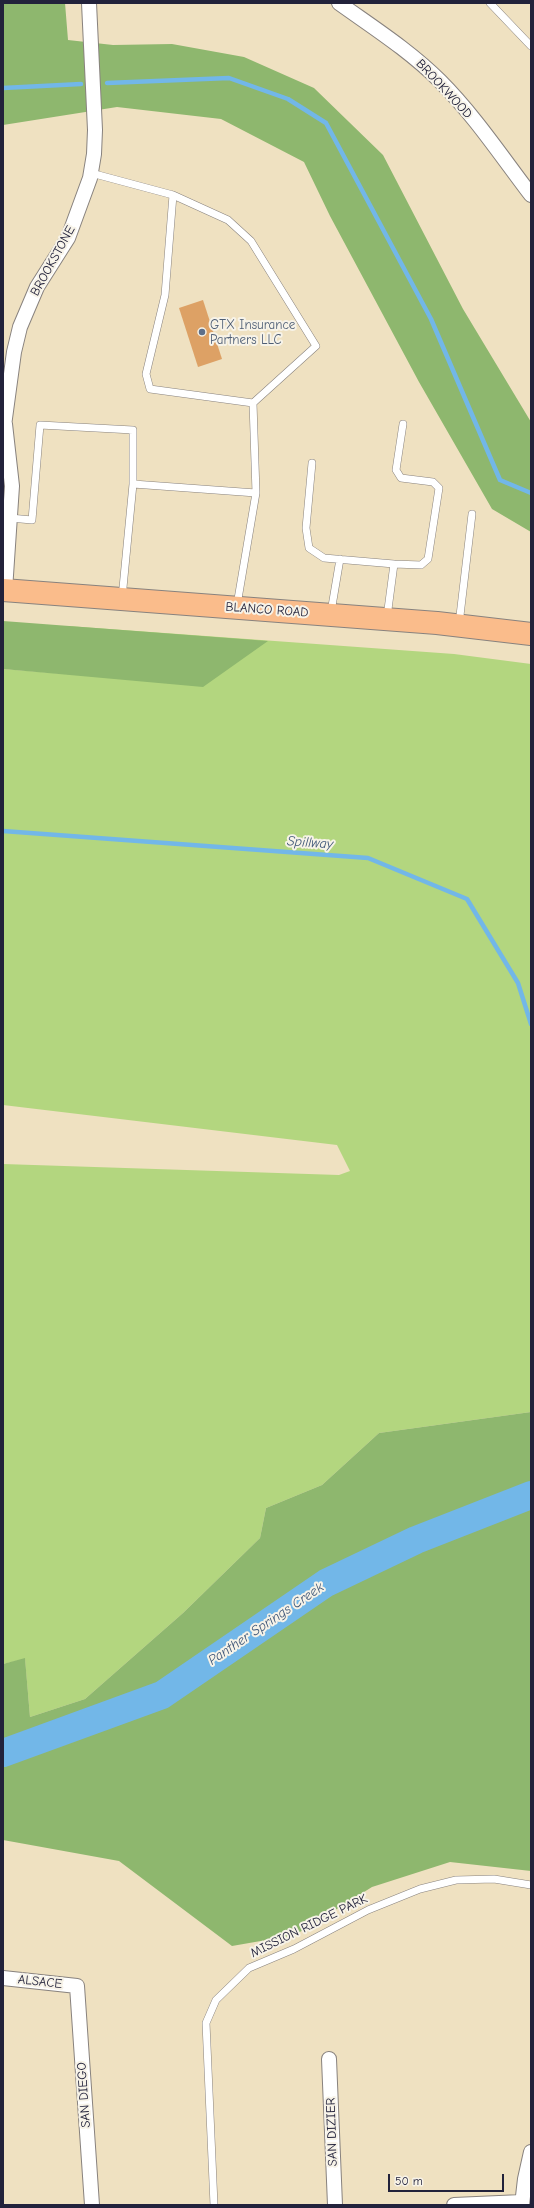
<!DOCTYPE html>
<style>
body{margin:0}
#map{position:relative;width:534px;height:2208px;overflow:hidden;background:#efe1c1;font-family:"Comic Neue",sans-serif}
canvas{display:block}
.frame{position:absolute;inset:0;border:4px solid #22223b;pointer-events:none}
.scale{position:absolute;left:388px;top:2174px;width:116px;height:18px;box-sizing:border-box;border:2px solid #22223b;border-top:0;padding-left:5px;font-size:12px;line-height:14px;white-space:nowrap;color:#22223b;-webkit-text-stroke:3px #f7f3e8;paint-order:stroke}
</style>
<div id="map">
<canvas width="534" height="2208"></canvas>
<div class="frame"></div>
<div class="scale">50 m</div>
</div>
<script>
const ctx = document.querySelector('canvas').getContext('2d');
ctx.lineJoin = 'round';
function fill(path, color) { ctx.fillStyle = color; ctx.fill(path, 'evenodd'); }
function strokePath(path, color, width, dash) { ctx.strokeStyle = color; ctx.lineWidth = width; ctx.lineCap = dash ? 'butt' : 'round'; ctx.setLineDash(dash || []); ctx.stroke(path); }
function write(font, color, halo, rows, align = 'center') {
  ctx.font = font + ' "Comic Neue",sans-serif'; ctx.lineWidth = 4; ctx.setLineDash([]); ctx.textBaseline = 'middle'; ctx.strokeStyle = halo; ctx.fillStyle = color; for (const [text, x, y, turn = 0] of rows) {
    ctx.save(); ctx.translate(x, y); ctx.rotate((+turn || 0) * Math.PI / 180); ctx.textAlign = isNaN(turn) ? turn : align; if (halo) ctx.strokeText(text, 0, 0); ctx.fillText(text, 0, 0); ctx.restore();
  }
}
fill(new Path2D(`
 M68,626l386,28 77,10v748l-152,21 -57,52 -56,23 -6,30 -77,75 -98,86 -55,18 -5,-58 -22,5v-500l336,11 11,-4 -13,-26 -334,-40v-436l63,5z`), '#b3d67f');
fill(new Path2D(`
 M3,3h62l3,37 45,5 59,-1 72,13 70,31 69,67 80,154 68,113v110l-39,-23 -73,-127 -89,-166 -26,-54 -83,-43 -104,-12 -114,18z
 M3,621l265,20 -65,46 -200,-18z
 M531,1412v459l-81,-9 -78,25 -77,48 -63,11 -113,-85 -116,-21v-176l22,-6 5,59 55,-18 98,-86 77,-75 6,-30 56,-23 57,-52z`), '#8eb76e');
strokePath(new Path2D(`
 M107,83l122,-5 59,21 38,24 105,196 69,161 31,13
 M3,88l78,-4
 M3,831l365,27 99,41 51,84 13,41`), '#72b7e8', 4.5);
strokePath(new Path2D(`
 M3,1753l159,-58 164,-112 90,-43 115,-45`), '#72b7e8', 28);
fill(new Path2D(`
 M203,300l19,59 -24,8 -19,-59z`), '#dda165');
const lane = new Path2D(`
 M490,3l41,43
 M91,173l82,22 -8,100 -19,79 4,15 103,14 3,90 -19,112
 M173,195l55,25 23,21 65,105 -63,57
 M312,463l-6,65 3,20 15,10 70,6
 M10,518l22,2 8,-95 93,5v54
 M122,598l11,-114 123,9
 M331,612l9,-53
 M387,617l7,-53 27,1 7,-6 11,-71 -6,-6 -32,-4 -5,-8 7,-46
 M459,624l13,-110
 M214,2205l-8,-182 10,-23 33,-32 45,-19 74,-39 52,-21 36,-9 38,-1 37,6`);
const street = new Path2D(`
 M339,3c35,25 71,48 101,78 34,34 62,76 91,114
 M3,433l11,-81 6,-25 17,-40 31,-49 22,-60 4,-24 1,-24 -6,-127
 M5,590l7,-104 -7,-62
 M3,1978l74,8 15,219
 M329,2059l6,146
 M454,2205l68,-3
 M522,2205l3,-26 6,-27`);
const primary = new Path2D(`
 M3,590l434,33 94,11`);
strokePath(lane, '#88827e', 8);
strokePath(street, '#88827e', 16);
strokePath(primary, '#88827e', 24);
strokePath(lane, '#fff', 7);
strokePath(street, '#fff', 14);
strokePath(primary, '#fabc8b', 22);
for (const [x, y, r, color] of [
 [202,332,4,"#5c6f8a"]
]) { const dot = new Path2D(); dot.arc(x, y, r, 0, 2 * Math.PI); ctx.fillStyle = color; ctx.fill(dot); strokePath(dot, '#f7f3e8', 1.5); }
write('13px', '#22223b', '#f7f3e8', [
 ["BROOKWOOD",444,89,47],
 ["BROOKSTONE",53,261,-61],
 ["BLANCO ROAD",267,610,4],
 ["MISSION RIDGE PARK",309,1926,-26],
 ["ALSACE",40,1982,6],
 ["SAN DIEGO",84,2095,-94],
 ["SAN DIZIER",332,2132,-92]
]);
write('13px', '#4e5e75', '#f7f3e8', [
 ["GTX Insurance",210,325],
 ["Partners LLC",210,340]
], 'left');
write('italic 14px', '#3e5678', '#f7f3e8', [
 ["Spillway",310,843,4],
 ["Panther Springs Creek",266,1624,-34]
]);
</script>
